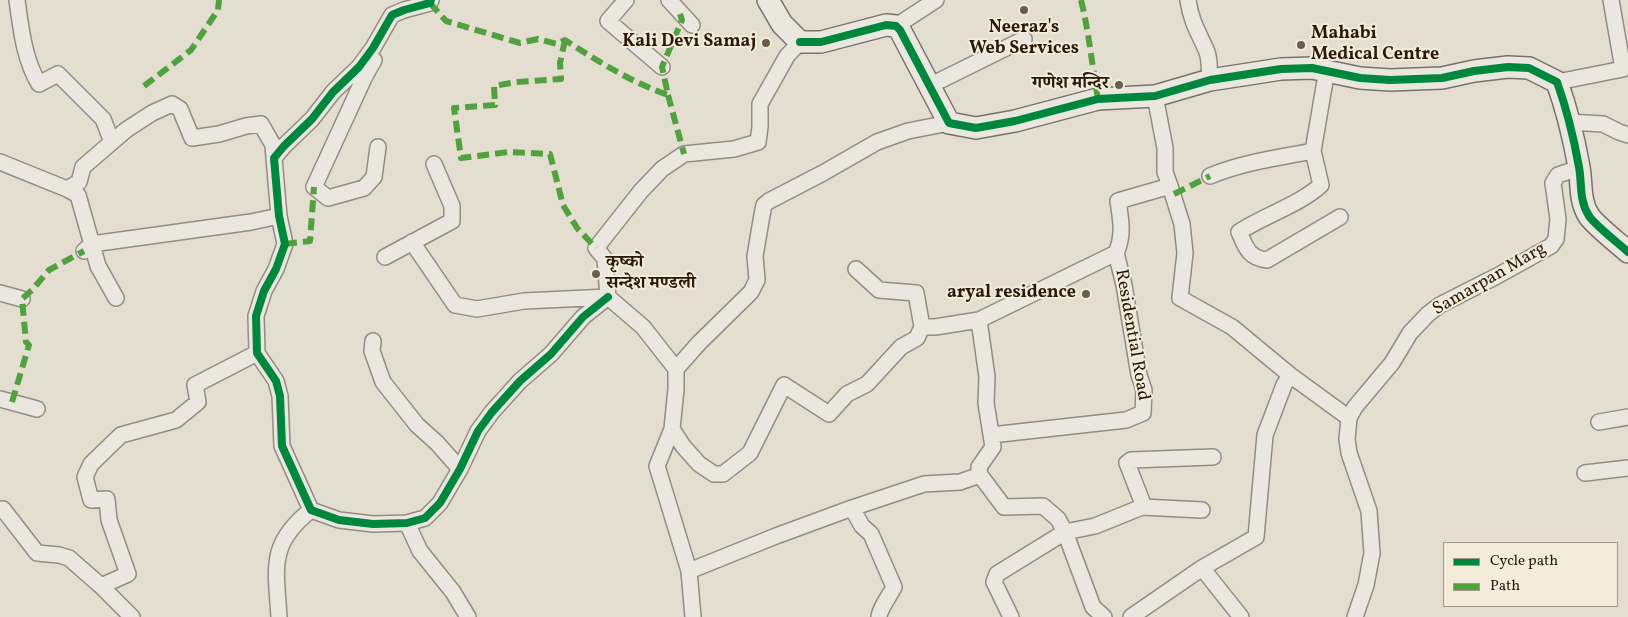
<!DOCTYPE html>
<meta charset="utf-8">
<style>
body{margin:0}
#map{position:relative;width:1628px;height:617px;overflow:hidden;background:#e4ded0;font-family:Vollkorn,serif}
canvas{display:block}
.legend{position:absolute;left:1443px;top:542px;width:175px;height:65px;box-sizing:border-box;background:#f3ecdb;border:1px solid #a39887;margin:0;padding:6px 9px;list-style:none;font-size:15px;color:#2a1909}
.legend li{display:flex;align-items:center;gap:10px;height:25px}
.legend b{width:25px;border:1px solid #a39887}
</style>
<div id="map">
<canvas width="1628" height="617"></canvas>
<ul class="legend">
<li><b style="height:6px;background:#00873e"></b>Cycle path</li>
<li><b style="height:6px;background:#51a13e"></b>Path</li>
</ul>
</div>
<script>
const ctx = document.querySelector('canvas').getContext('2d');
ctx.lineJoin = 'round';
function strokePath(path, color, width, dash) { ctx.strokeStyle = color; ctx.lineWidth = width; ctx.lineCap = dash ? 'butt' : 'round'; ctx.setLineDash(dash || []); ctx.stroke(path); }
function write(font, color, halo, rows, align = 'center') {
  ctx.font = font + ' Vollkorn,"Noto Serif Devanagari",serif'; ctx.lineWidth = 4; ctx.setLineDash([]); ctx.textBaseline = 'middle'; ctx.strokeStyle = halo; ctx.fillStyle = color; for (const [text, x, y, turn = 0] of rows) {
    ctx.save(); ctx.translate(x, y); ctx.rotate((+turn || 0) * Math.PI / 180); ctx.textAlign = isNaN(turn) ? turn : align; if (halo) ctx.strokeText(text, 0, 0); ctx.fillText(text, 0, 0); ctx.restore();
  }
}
const street = new Path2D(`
 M17,0c4,29 7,59 22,84l19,-10 45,45 9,23
 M431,0l-1,3 -26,7 -12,5 -19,33 -14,19 -26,25 -21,27 -28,27 -10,12 5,58 6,28 -9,25 -12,22 -8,25 1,37 19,28 4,15 2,50 29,64 28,10 34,4 34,-1 18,-5 15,-15 20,-34 18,-38 14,-19 28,-31 31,-27 32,-37 25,-20
 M626,0l-18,21 54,46
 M669,0l23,25
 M1188,0c3,22 11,33 19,52 3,8 2,19 3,28
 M896,26l40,-26
 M374,60l-10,18 -50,109 14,11 36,-10 10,-11 4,-30
 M1329,70l-4,11 -12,70 8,34c-22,20 -56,30 -82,47 7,16 10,26 28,28l73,-43
 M1557,82l66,-13 -12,-69
 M929,86l95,-47
 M1568,122l35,2 16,8 9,3
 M0,162l67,27 11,6 20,71 18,32
 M1210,176c33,-14 68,-18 103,-25
 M1170,186l12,38 3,29 -5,45 52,29 58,48 59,43
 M67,189l12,-7 4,-15 43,-37 26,-17 20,-9 8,5 12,29 27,-4 27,-8 15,-2 12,21 1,13
 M412,242l43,63 22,4 47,-8 84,-4
 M84,251l8,-7 159,-22 28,-6
 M385,257l67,-36v-15l-18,-42
 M856,269l23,21 37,3 6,34
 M0,293l22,6
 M373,341l-1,10 11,31 34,43 20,18 23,26
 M676,369l23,-26 52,-51 6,-12 -2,-24 7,-41 2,-10 5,-4 54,-28 54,-31 31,-11 41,-8
 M0,399l37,10
 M1599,422l29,-5
 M672,429l11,17 16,18 15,10h9l27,-21 34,-68 45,29 18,-20 20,-10 34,-37 16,-9 5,-11h13l44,-7
 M991,435l135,-15 17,-7 1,-23 -5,-15 -15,-90 -8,-32
 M1585,473l43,-5
 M1142,507l60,3
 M852,508l10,18 9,8 23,53c-4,8 -15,23 -15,30
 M0,509h3l34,44 22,2 10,3 32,28 31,31
 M407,523l13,28 33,41 15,25
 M1202,568l39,49
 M689,571l87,-35 76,-28 72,-24 36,-2 20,-7
 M101,586l27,-12 -19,-54 -2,-21 -16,1 -6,-23 6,-13 30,-29 55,-15 22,-18 -3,-17 62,-32
 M279,617c-3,-49 -11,-73 32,-107
 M693,617l-4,-46 -32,-105 15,-37 4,-40v-20l-33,-42 -35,-30 -3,-38 -9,-11 45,-57 21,-22 22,-15 50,-5 24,-7 2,-15v-23l27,-48 13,-14
 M1011,617l-17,-35 3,-8 68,-42 30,-6 47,-19 1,-3 -16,-41 4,-3 82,-3
 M1104,617l-11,-10 -28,-75 -7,-13 -15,-13 -39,1 -24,-32 -1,-8 14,-20 -7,-44 1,-26 -8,-57 137,-67c8,-17 5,-33 2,-52l52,-15 -5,-14v-24l-10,-52
 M1131,617l71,-49 54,-31 9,-102 19,-50 6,-10
 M1355,617l11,-32 6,-32 -3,-42 -20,-58 -2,-14 2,-21 6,-11 37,-44 18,-30 18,-19 12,-9 57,-29 54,-30 5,-7 2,-20 -5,-36 5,-8 21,-7`);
const secondary = new Path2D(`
 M768,0l14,24 18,18h21l65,-17 10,1 4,4 49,93 27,5 39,-7 83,-22 57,-3 55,-16 71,-11 31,-1 48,10 30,2 52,-2 32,-7 34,-4 21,1 28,14c10,28 17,57 22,85 3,16 0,34 10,49 6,9 29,27 39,36`);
strokePath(street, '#928d83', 18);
strokePath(secondary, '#787269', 24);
strokePath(street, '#eae7e0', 15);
strokePath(secondary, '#eae7e0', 21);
strokePath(new Path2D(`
 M1081,0c8,32 11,66 17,99
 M430,3l16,18 74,22 18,-4 19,5 8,-4c34,22 66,42 103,55l-6,-28 20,-47 -2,-6
 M565,40l-5,23 1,16 -45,3 -22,4 1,19 -41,3 7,50 47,-6 42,2 13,51 14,23 19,20
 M144,86l47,-36 27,-40 1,-10
 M668,95l16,59
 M1174,194l36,-18
 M285,244l25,-3 4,-54
 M12,402l17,-57 -3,-3 -4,-43 11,-10 16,-19 35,-19`), '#51a13e', 6, [12, 6]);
strokePath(new Path2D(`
 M431,0l-1,3 -26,7 -12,5 -19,33 -14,19 -26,25 -21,27 -28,27 -10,12 5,58 6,28 -9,25 -12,22 -8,25 1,37 19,28 4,15 2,50 29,64 28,10 34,4 34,-1 18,-5 15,-15 20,-34 18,-38 14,-19 28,-31 31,-27 32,-37 25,-20
 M800,42h21l65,-17 10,1 4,4 49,93 27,5 39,-7 83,-22 57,-3 55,-16 71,-11 31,-1 48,10 30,2 52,-2 32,-7 34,-4 21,1 28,14c10,28 17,57 22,85 3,16 0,34 10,49 6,9 29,27 39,36`), '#00873e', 8);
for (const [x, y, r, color] of [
 [1024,10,5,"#6b5e4f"],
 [766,43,5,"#6b5e4f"],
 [1301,45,5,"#6b5e4f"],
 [1119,85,5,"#6b5e4f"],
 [596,274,5,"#6b5e4f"],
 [1086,294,5,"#6b5e4f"]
]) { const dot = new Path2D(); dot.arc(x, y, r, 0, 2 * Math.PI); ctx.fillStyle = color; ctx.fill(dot); strokePath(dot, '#f3ecdb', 2); }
write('bold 18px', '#2a1909', '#f3ecdb', [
 ["Neeraz's",1024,29,"center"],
 ["Web Services",1024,50,"center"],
 ["Mahabi",1311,35,"left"],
 ["Medical Centre",1311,56,"left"],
 ["Kali Devi Samaj",756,43],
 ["गणेश मन्दिर",1109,85],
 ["कृष्को",606,264,"left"],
 ["सन्देश मण्डली",606,285,"left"],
 ["aryal residence",1076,294]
], 'right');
write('18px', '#2a1909', '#f3ecdb', [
 ["Samarpan Marg",1490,280,-30],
 ["Residential Road",1131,335,80]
]);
</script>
